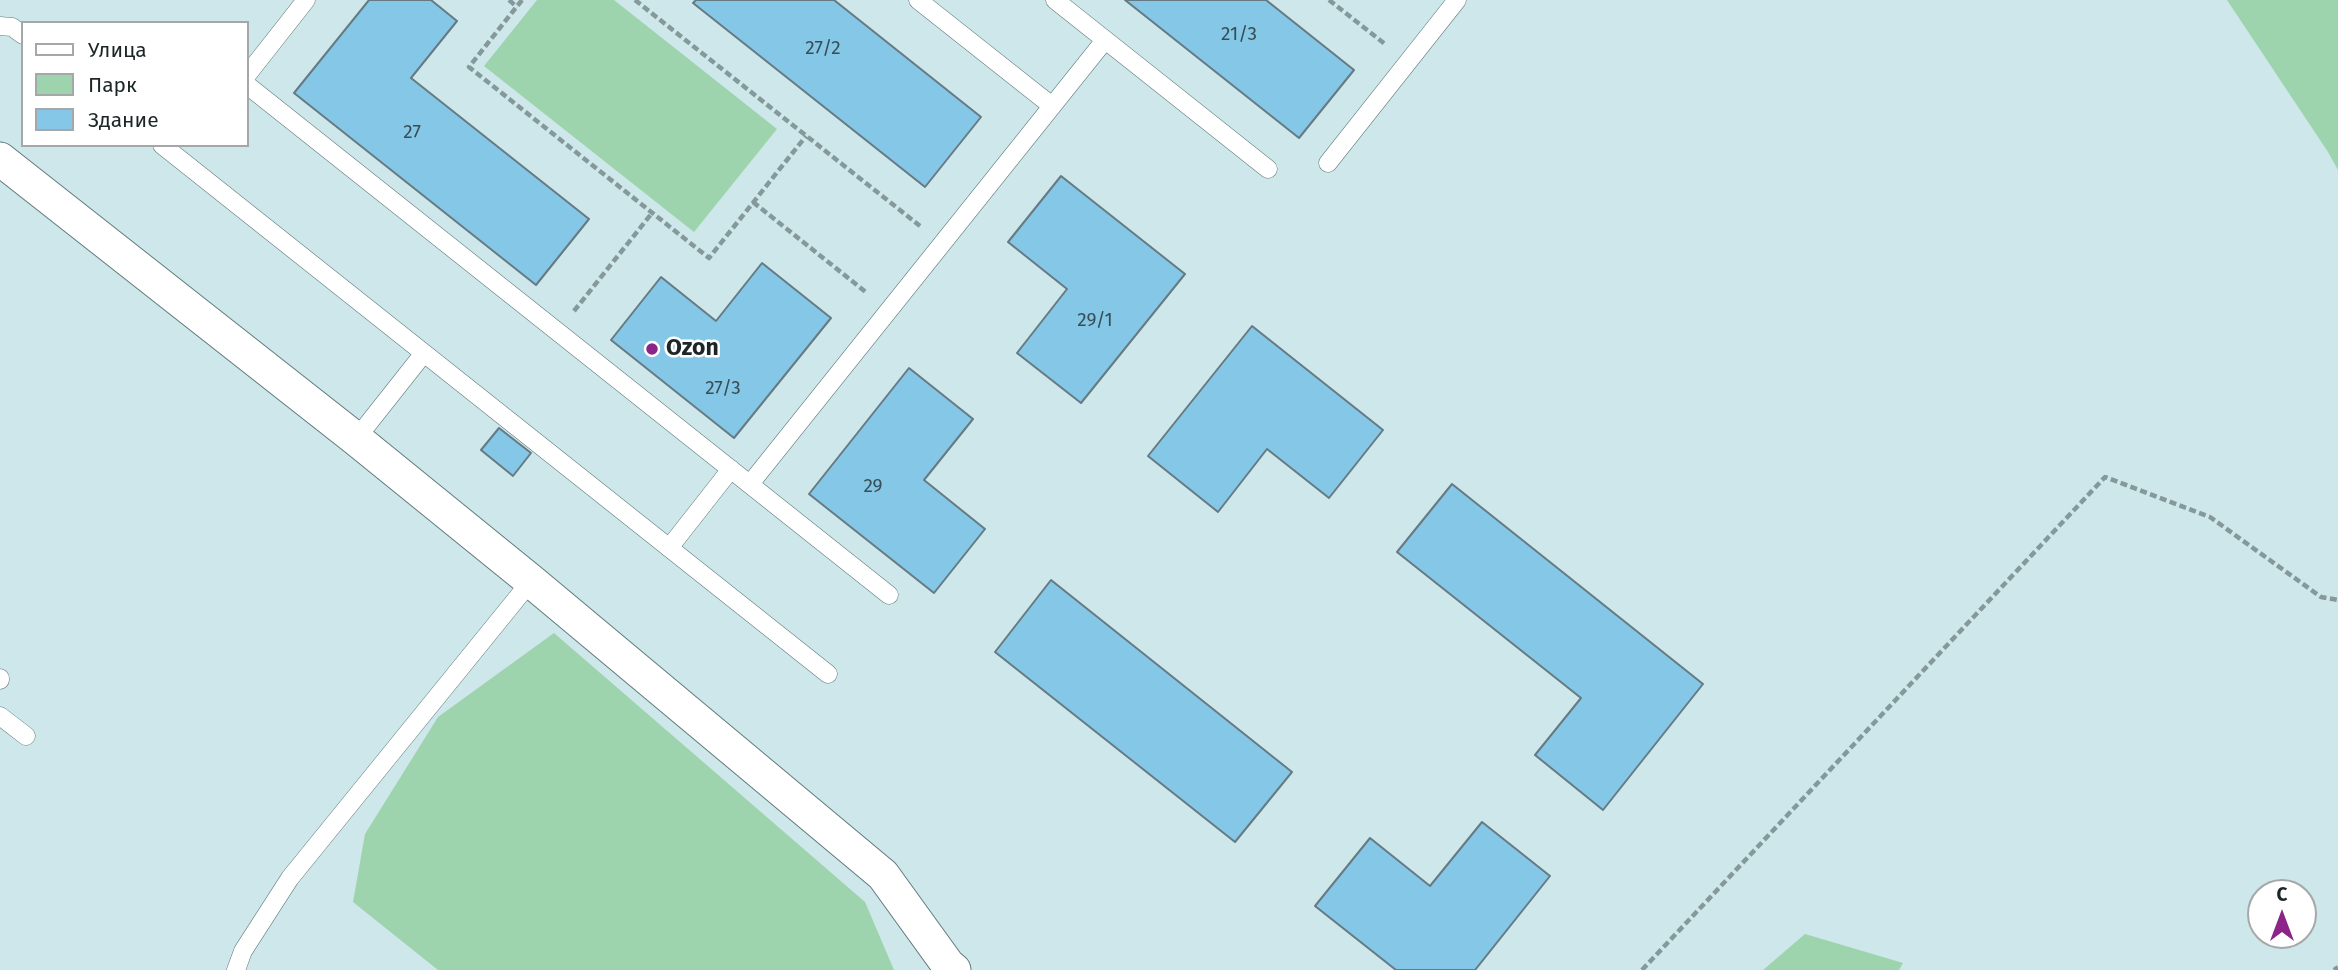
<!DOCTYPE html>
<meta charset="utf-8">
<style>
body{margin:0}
#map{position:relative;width:2338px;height:970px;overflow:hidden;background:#cde7ea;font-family:"Fira Sans",sans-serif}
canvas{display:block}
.legend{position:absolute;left:21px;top:21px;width:228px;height:126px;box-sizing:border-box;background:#fff;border:2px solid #a5a8a9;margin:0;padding:9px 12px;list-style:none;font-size:21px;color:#1d2627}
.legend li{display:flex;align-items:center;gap:14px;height:35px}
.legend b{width:35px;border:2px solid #a5a8a9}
.north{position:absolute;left:2247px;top:879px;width:70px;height:70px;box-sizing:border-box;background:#fff;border:2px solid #a5a8a9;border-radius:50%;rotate:0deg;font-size:19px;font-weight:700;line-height:28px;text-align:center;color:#1d2627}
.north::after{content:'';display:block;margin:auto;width:24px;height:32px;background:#8c2489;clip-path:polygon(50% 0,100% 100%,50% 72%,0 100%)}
</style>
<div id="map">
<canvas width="2338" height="970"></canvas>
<ul class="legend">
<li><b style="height:9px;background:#fff"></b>Улица</li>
<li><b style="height:19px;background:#9dd4ad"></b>Парк</li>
<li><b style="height:19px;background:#85c7e6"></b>Здание</li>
</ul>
<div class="north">С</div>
</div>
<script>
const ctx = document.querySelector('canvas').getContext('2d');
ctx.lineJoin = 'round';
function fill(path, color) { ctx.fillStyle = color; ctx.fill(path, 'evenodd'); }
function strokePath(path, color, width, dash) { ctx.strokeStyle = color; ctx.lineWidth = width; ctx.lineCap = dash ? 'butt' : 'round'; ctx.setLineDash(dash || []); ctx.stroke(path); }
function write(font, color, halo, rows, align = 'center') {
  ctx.font = font + ' "Fira Sans",sans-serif'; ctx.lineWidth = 5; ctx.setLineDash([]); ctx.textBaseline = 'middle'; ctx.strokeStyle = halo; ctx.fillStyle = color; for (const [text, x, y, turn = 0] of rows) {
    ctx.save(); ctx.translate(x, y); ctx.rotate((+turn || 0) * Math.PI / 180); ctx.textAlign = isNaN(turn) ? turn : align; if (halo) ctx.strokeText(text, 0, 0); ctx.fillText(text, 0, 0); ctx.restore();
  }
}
fill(new Path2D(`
 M537,0h77l163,129 -83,103 -210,-166z
 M2227,0h111v170l-10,-18z
 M554,633l311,269 29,68h-456l-85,-68 12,-68 73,-117z
 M1805,934l98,29 -4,7h-136z`), '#9dd4ad');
const building = new Path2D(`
 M369,0h62l26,21 -46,57 178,141 -53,66 -242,-192z
 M696,0h138l147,117 -56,70 -232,-184z
 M1125,0h141l88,70 -55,68z
 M1061,176l124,98 -104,129 -64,-50 50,-64 -59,-47z
 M762,263l69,55 -97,120 -123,-98 50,-63 55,44z
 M1252,326l131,104 -54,68 -62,-49 -49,63 -70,-56z
 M909,368l64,51 -49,61 61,49 -51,64 -125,-99z
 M499,428l32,25 -18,23 -32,-26z
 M1452,484l251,200 -100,126 -68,-55 46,-57 -184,-146z
 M1051,580l241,192 -57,70 -240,-190z
 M1482,822l68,54 -75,94h-79l-81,-64 55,-68 60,48z`);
fill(building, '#85c7e6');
strokePath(building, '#667a83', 2);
const lane = new Path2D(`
 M918,0l134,106
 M1055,0l213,169
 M0,26l12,1 11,8
 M247,75l59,-75
 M247,85l642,510
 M162,145l666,529
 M1328,163l129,-163
 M356,439l68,-86
 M750,484l355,-444
 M669,548l62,-79
 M0,678v2
 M0,716l26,20
 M236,970l7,-19 47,-73 241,-297`);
const street = new Path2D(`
 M0,159l356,280 175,142 352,294 65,90 6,5`);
strokePath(lane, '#627a7c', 19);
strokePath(street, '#627a7c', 35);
strokePath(new Path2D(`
 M509,0l8,7
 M522,0l-53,67 240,191 97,-122
 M635,0l285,226
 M1329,0l56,44
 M753,202l114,91
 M574,311l78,-98
 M1642,970l463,-493 105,40 111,80 17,3
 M2334,970l4,-3`), '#85989a', 4.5, [7, 3.5]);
strokePath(lane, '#fff', 18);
strokePath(street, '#fff', 33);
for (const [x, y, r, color] of [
 [652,349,7,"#8c2489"]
]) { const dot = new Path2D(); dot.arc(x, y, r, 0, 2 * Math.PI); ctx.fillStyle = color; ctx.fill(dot); strokePath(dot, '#fff', 2.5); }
write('19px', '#374e57', null, [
 ["21/3",1239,35],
 ["27/2",823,49],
 ["27",412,133],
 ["29/1",1095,321],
 ["27/3",723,389],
 ["29",873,487]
]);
write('bold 23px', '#1d2627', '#fff', [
 ["Ozon",666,349]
], 'left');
</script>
